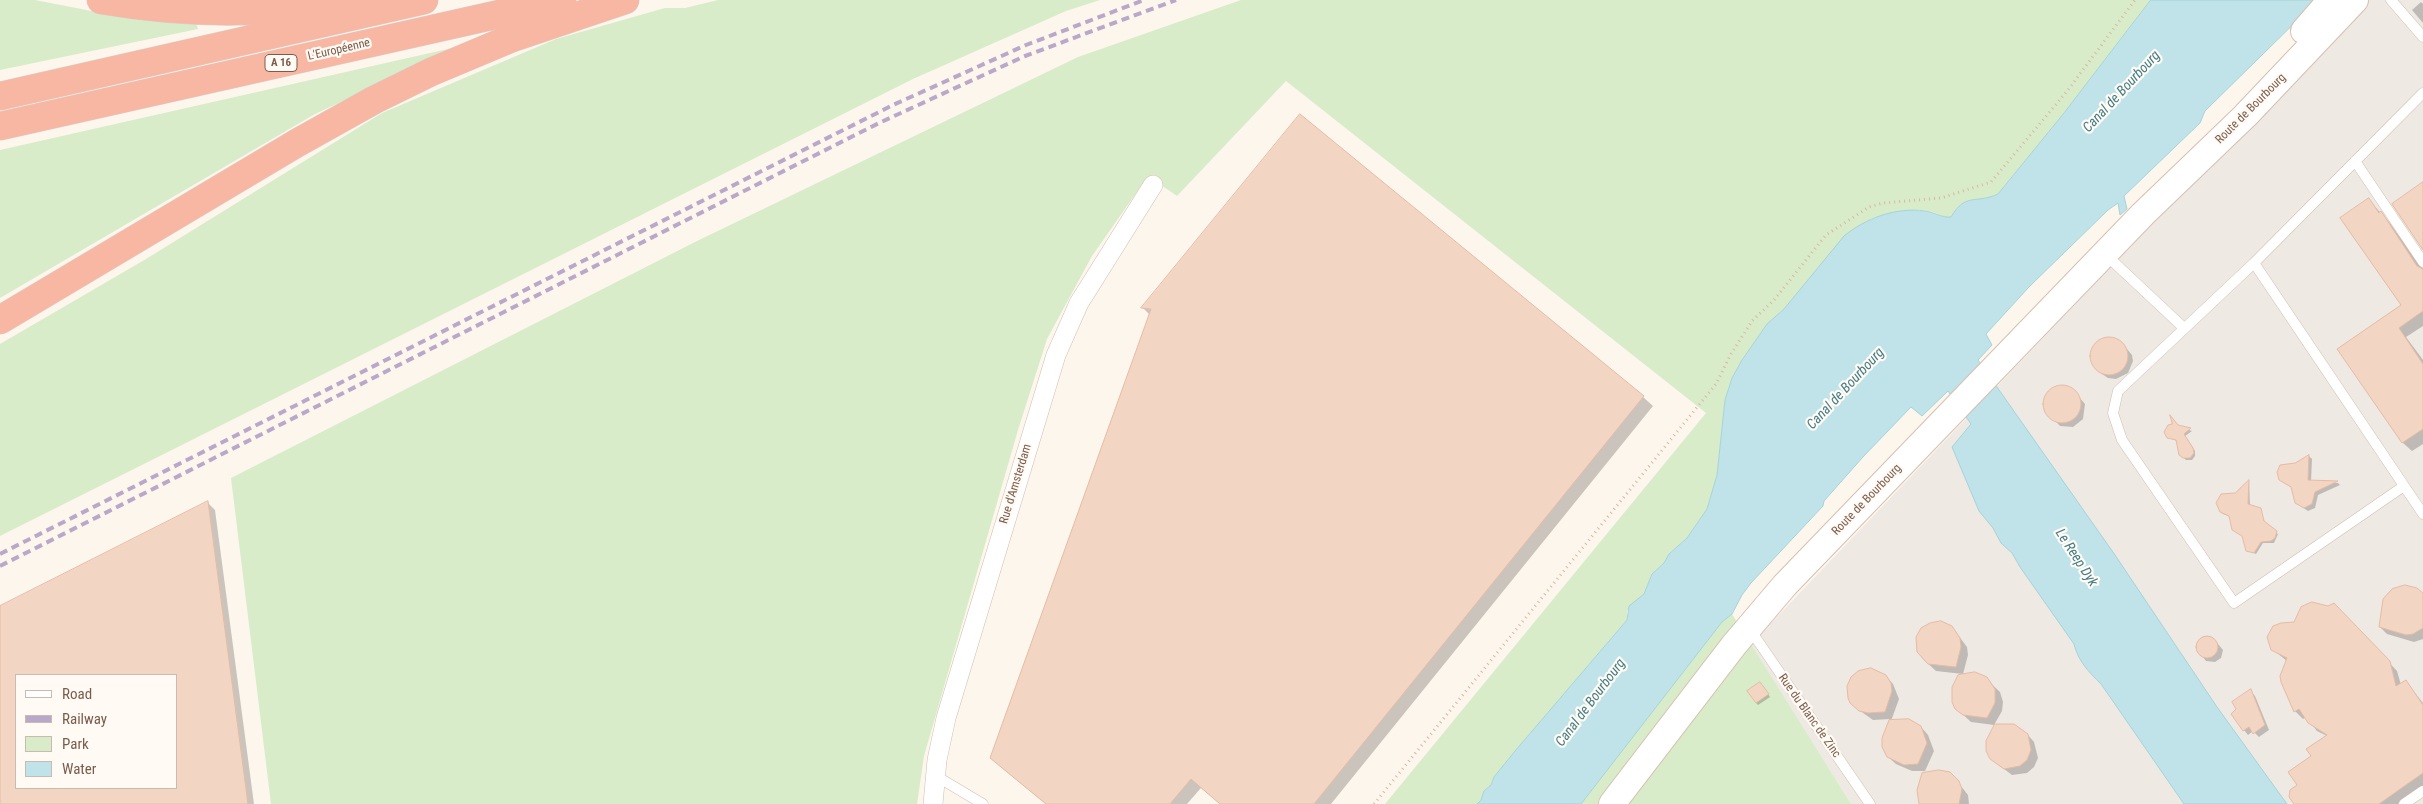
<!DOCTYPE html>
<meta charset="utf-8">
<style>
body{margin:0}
#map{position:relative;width:2423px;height:804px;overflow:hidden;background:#fdf6ec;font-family:"Roboto Condensed",sans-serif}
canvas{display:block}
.legend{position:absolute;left:15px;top:674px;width:162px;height:115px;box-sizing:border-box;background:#fffaf3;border:1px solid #cabbb1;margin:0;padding:6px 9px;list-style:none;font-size:15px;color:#7a5c4d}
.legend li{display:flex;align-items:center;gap:10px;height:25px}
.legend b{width:25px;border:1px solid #cabbb1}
</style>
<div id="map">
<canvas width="2423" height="804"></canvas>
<ul class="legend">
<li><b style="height:6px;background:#fff"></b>Road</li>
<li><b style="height:6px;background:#b9a8c9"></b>Railway</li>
<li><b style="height:14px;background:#d8ecc9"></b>Park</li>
<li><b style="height:14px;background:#bfe3e8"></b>Water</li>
</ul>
</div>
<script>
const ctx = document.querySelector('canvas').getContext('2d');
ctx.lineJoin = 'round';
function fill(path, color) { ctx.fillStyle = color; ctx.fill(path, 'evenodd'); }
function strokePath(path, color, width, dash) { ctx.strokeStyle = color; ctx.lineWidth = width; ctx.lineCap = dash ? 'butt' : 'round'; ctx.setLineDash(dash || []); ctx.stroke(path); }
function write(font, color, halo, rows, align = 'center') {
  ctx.font = font + ' "Roboto Condensed",sans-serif'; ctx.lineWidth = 4.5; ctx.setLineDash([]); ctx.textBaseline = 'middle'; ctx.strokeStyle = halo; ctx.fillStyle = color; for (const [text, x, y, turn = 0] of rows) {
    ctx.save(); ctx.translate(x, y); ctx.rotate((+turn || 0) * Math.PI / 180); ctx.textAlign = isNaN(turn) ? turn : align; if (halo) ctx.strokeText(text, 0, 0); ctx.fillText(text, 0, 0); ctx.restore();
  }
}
fill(new Path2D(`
 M2366,0h57v804h-572l-101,-159z`), '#efe9e4');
fill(new Path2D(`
 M0,0h35l103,20 56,-2 4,11 -198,41z
 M718,0h382l-34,11 -153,68 -913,457v-192l146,-85 236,-146 174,-74 109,-31h20z
 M1241,0h910l-87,113 -66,81c-19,10 -34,-1 -47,23h-6l-12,-5 -13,-2 -47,8 -8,5 -31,27 -50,59 -17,15 -25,36 -10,18 -7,22 -8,75 -10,34 -20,29 -18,16 -5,9 -12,11 -8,20 -17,17v9l-112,131 -21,26 -3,8 -7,6 -3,9 -4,4h-92l321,-391 -420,-332 -109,115 -29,-20 -56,80 -45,83 -29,91 -94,326 -7,48h-646l-40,-326 466,-237 381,-184z
 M461,46l-146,68 -315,184v-148z
 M1732,614l119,190h-270l141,-182z`), '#d8ecc9');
const water = new Path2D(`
 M2151,0h167l-113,111 -5,12 -76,73 3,13 -7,6 -2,-12 -10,7 -79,77 -43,47 6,11 -14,15 137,195 102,152 70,97h-103l-83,-120c-12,-12 -23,-23 -27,-40l-54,-77 -8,-14 -11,-10 -8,-15 -14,-17 -27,-64 19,-23 -23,-33 -26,25 -11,-9 -48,50 -39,44 -1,5 -72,77 -9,12 -10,19 -10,8 -141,182h-104l4,-4 3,-9 7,-6 3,-8 21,-26 112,-131 2,-14 15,-12 8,-20 12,-11 5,-9 18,-16 20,-29 10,-34 8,-75 7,-22 10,-18 25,-36 17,-15 60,-73c22,-18 52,-29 81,-25 9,1 17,7 26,6 14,-25 27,-13 47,-23l66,-81z`);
fill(water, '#bfe3e8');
strokePath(water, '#a5d3da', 1);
fill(new Path2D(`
 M2421,2l2,2v19l-11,-13z
 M2369,200l20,22 34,47v57l-17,11 17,23v84l-11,7 -9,-8 -64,-93 63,-44z
 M1143,308l500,89 10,9 -322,398h-111l-19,-16 -14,16h-141l-45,-37 149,-452z
 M2107,338l14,4 11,13 1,6 -5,12 -12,6 -8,-1 -6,-4 -5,-5 -6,-13 3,-10z
 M2058,386l13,2 14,16 -2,15 -10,8 -13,-1 -14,-15v-15z
 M2178,426l14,5 -7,5 10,15v5l-3,4h-6l-6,-6 -3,-13 -9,-4z
 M2309,456l3,3 -1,23 27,1 2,2 -22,10 -3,13 -7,3 -12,-8 -3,-15 -13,-8z
 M2249,481l1,25 10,3 5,15 13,10 -4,9h-11l-7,11 -9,-4 -3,-13 -11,-7 -2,-13 -8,-3 -5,-7 1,-9 16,-4z
 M208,503l7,7 39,294h-254v-197zM16,675h160v113h-160z
 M2423,596v43l-9,3 -27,-8 -7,-7z
 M2334,604l63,67 4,14 5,-3 17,21v83l-25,18h-102l3,-18 28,-50 -10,-5 -11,-14 -3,2 -8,-8 -8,-50 -15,-12 23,-26z
 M1952,627l15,20 1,8 -5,19 -27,-3 -14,-13 -5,-10z
 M2205,636l8,2 10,12 -2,8 -6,4 -9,-1 -9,-12 1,-8z
 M1982,675l18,17 3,10 -1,9 -8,14 -23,-3 -15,-14z
 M1886,676l7,8 6,15 -8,22 30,6 7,8 6,16 -9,20h-13l-16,-7 -8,-7 -5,-19 7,-19 -17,1 -14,-10z
 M1762,685l8,12 -12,8 -2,-2z
 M2250,691l5,5 14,34 -10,7 -6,-6 -5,4 -4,-5z
 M2027,734l7,8 4,16 -4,9 -7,6 -15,2 -21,-16z
 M1957,781l11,14 1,9h-48z`), '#0003');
const building = new Path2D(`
 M1300,114l344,282 -330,408h-94l-29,-25 -21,25h-124l-56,-46 161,-449 -10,-1z
 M2423,182v68l-31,-46z
 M2369,198l10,15 2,-2 36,55 6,3v42l-24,17 24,36v65l-21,14 -65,-94 64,-44 -61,-87z
 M2090 356a19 19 0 1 1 38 0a19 19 0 1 1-38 0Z
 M2043 404a19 19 0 1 1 38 0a19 19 0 1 1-38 0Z
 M2170,415l8,10 13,3 -7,6 9,14 1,5 -4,5h-7l-4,-3 -3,-15 -9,-2 -3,-6 4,-7 4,-1z
 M2309,455l-1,25 30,1 -23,11 -3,12 -8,4 -9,-5 -4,-16 -12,-7 -2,-8 3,-7 15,-2z
 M2249,480l-1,24 13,4 3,13 13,10 -2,7 -4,3 -10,1 -7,11 -8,-2 -4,-15 -10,-6 -3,-14 -9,-4 -4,-9 5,-9 14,-1z
 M208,501l40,303h-248v-198zM16,675h160v113h-160z
 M2405,585l12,3 6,5v35l-10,6 -7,1 -27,-8 4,-28 9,-10z
 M2312,602l16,4 6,-3 56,58 6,25 10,-6 17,25v68l-44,31h-85l-5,-7 1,-7 7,-5 -9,-13 23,-16 -5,-7 21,-14 -19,-12 -9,-14 -5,3 -13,-30 -1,-6 7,-18 -16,-8 -4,-13 6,-11 8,-3 13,-1 7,-15z
 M1941,621l11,5 8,12 1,9 -5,20 -28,-3 -11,-12 -1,-15 5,-9 9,-5z
 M2196 647a11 11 0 1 1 22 0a11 11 0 1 1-22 0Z
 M1871,668l15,7 5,8 1,8 -7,21 -17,1 -9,-2 -9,-8 -2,-5 -1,-12 4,-9 7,-6z
 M1975,672l12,5 8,12v14l-8,15 -24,-3 -8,-6 -3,-7v-15l6,-12z
 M1760,682l9,12 -13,9 -9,-12z
 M2251,689l14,36 -12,9 -4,-7 -6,4 -12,-17 5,-5 -4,-7z
 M1909,719l12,7 6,17 -9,21 -14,1 -17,-8 -5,-10v-9l7,-18z
 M1995,724h19l14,10 3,16 -4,10 -7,6 -16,3 -14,-10 -4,-8v-10z
 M1939,770l11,2 9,9 3,8 -3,15h-40l-2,-14 5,-17z`);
fill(building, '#f3d5c3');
strokePath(building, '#e6bba3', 1);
const lane = new Path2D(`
 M2391,0l32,37
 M2423,93l-169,170 169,251
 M2355,161l68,101
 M2105,254l79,74
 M2254,263l-136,128 -5,22 9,27 112,163 170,-117
 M1749,628l121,176
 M936,776l47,28
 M2404,804l19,-13`);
const street = new Path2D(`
 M933,804l4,-44 9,-42 110,-363 23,-52 74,-118`);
const secondary = new Path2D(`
 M2304,31l27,-31
 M1612,804l122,-159 51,-60 358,-371 102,-98 110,-116`);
const highway = new Path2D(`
 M101,0c81,14 165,15 245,1
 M0,96l424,-96
 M0,126l562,-126
 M0,320l297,-177 77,-43 57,-28 81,-34 113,-38`);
strokePath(lane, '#d1beb0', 11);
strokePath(street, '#d1beb0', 20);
strokePath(secondary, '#d6c0b0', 28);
strokePath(highway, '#dad1cd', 29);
strokePath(new Path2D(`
 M1374,804l342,-420 15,-30 21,-33 22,-21 52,-65 43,-28 14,-4 58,-5 50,-16 77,-92 67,-90`), '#d9b8a5', 3, [1, 4]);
strokePath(lane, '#fff', 10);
strokePath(street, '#fff', 19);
strokePath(secondary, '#fff', 26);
strokePath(highway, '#f7b7a3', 28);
strokePath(new Path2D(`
 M0,554l893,-449 133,-60 118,-45
 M0,566l879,-443 146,-67 151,-56`), '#b9a8c9', 4, [8, 5]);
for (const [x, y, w] of [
 [281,63,32]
]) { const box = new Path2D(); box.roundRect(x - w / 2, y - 8.5, w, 17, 4); ctx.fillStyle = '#fffaf3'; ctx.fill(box); strokePath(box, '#7a5c4d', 1); }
write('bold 11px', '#7a5c4d', null, [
 ["A 16",281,63]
]);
write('12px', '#7a5c4d', '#fffaf3', [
 ["L'Européenne",339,50,-13],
 ["Route de Bourbourg",2251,109,-45],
 ["Rue d'Amsterdam",1016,484,-73],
 ["Route de Bourbourg",1867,500,-46],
 ["Rue du Blanc de Zinc",1809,716,55]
]);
write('italic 14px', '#437c86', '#fffaf3', [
 ["Canal de Bourbourg",2122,92,-47],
 ["Canal de Bourbourg",1846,389,-47],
 ["Le Reep Dyk",2076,558,57],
 ["Canal de Bourbourg",1591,703,-53]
]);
</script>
